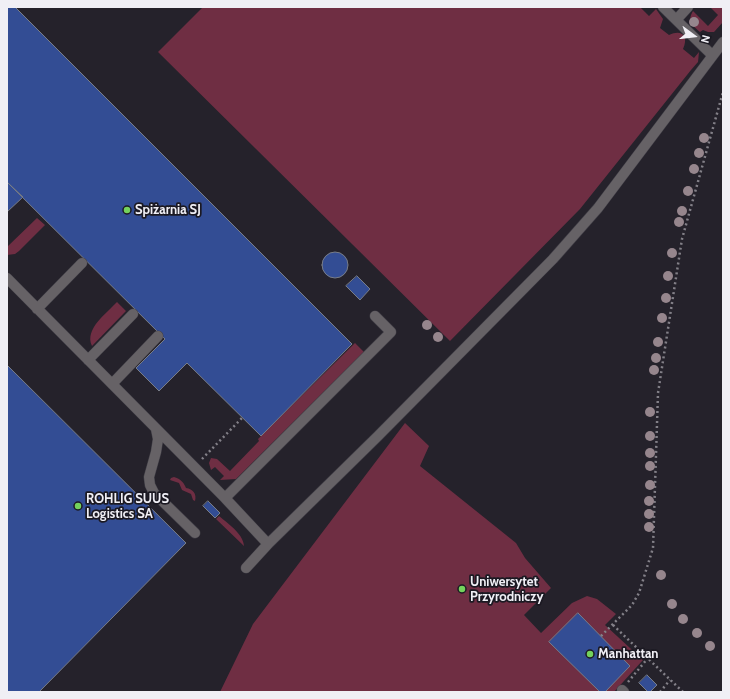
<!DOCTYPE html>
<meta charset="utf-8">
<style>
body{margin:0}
#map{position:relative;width:730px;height:699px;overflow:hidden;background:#25222b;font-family:Cabin,sans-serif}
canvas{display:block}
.frame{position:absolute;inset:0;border:8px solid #f0eff5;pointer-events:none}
.north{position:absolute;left:674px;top:16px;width:40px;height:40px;-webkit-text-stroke:3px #1b1922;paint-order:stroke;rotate:105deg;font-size:11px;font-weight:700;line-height:16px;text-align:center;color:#f0eff5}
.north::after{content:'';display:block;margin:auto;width:14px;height:18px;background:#f0eff5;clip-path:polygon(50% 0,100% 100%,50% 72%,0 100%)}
</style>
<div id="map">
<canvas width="730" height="699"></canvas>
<div class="frame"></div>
<div class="north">N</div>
</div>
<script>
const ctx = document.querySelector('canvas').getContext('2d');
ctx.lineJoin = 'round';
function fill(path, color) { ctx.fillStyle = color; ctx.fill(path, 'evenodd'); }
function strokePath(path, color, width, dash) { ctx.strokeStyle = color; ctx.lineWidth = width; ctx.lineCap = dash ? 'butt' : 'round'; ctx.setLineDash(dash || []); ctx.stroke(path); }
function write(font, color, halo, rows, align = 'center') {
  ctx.font = font + ' Cabin,sans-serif'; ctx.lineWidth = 3.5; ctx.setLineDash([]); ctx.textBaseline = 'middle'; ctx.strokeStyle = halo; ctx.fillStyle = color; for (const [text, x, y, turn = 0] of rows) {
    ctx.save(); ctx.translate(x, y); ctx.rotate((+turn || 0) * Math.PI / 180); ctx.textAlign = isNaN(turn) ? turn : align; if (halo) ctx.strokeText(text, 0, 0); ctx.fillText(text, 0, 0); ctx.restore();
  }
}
fill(new Path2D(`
 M203,7h437l9,9 7,-7 7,10 -3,9 9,7c13,-6 20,1 14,14l11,9 5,-6 -1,10 -7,8 -111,139 -130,132 -292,-289z
 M710,7h13v15l-9,10h-6l-5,-2 -3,2c-8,-7 -13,-11 -7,-21l15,15 10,-11z
 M37,218l8,7 -26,26 -4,3 -8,1v-8z
 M117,302l9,9 -34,35c-8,-17 15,-33 25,-44z
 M355,343l9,9 -128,127 -16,1 4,-4 -9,-9 -4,3 -2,-7 2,-5 6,1 13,12 29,-30 -1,-2z
 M405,423l24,23 -9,20 96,77 9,15 26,30 -27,27 17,18 31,-30 15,-7 10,3 19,15 -11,11 38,35 -29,32h-394l33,-68z
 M174,477c6,2 9,4 12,11 7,1 11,6 9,13l-2,-1 -2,-6 -9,-4 -3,-7 -9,-3 1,-2z
 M219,516c8,7 24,17 25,30l-28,-27z`), '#6f2e43');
const building = new Path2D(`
 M7,7h8l337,337 -91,92 -74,-73 -28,28 -23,-23 29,-29 -158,-157z
 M7,182l16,15 -16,15z
 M322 265a13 13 0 1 1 26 0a13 13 0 1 1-26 0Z
 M357,276l13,13 -10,11 -14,-14z
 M7,365l179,178 -147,149h-32z
 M208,501l12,12 -5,5 -12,-12z
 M578,613l52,53 -25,26h-5l-51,-50z
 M647,675l10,10 -7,7h-2l-9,-9z`);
fill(building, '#334d94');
strokePath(building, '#787d88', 1);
const minor = new Path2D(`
 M663,7l49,48
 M677,19l11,-12
 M7,278l218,220 43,46
 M37,309l45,-46
 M88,360l45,-46
 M112,384l46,-48
 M156,429l2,10 -2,13 -7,25 1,8 4,8 41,40
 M225,498l166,-166 -16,-16
 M246,568l22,-24 110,-108 175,-177 45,-51 125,-166
 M622,690l2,2`);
strokePath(minor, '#413f47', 11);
strokePath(new Path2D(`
 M202,459l40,-41
 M613,625l70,67
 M601,636l31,-31 7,-12 14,-45 5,-155 24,-154 41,-147
 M628,682l20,-24
 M660,692l10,-12`), '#838088', 2.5, [2, 3]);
strokePath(minor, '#666266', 10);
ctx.fillStyle = '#96868d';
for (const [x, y] of [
 [694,22],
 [704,138],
 [699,153],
 [694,169],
 [688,191],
 [682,211],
 [679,222],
 [672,253],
 [668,276],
 [666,298],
 [662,318],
 [427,325],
 [438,337],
 [658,342],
 [656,358],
 [654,370],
 [650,412],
 [650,436],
 [650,453],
 [650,466],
 [650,485],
 [649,501],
 [649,514],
 [649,527],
 [661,575],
 [672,604],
 [683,619],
 [697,633],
 [710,646]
]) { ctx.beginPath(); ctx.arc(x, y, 5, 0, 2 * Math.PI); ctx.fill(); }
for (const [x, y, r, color] of [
 [127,210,4,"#74d25c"],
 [78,506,4,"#74d25c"],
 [462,589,4,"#74d25c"],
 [590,654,4,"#74d25c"]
]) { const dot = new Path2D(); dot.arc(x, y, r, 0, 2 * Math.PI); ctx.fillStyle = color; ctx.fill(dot); strokePath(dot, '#1b1922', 1.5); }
write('bold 13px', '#f0eff5', '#1b1922', [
 ["Spiżarnia SJ",135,210],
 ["ROHLIG SUUS",86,499],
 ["Logistics SA",86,514],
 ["Uniwersytet",470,582],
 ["Przyrodniczy",470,597],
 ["Manhattan",598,654]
], 'left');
</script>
